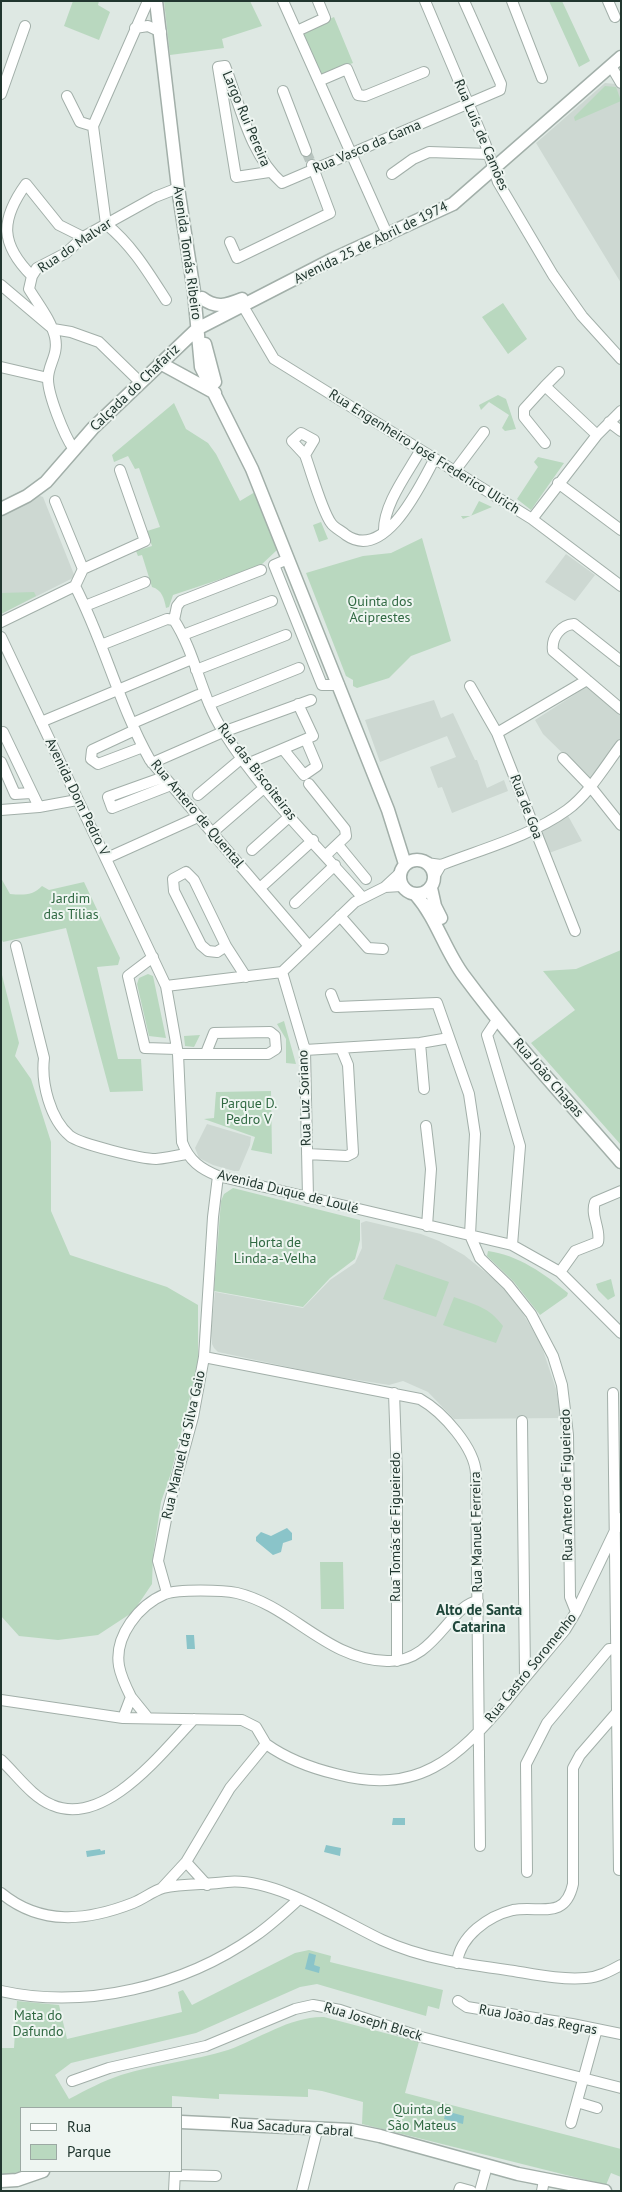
<!DOCTYPE html>
<meta charset="utf-8">
<style>
body{margin:0}
#map{position:relative;width:622px;height:2192px;overflow:hidden;background:#dee8e3;font-family:"PT Sans",sans-serif}
canvas{display:block}
.frame{position:absolute;inset:0;border:2px solid #21362f;pointer-events:none}
.legend{position:absolute;left:20px;top:2107px;width:162px;height:65px;box-sizing:border-box;background:#eef5f1;border:1px solid #9ca9a3;margin:0;padding:6px 9px;list-style:none;font-size:15px;color:#21362f}
.legend li{display:flex;align-items:center;gap:10px;height:25px}
.legend b{width:25px;border:1px solid #9ca9a3}
</style>
<div id="map">
<canvas width="622" height="2192"></canvas>
<div class="frame"></div>
<ul class="legend">
<li><b style="height:6px;background:#fff"></b>Rua</li>
<li><b style="height:14px;background:#b9d8bf"></b>Parque</li>
</ul>
</div>
<script>
const ctx = document.querySelector('canvas').getContext('2d');
ctx.lineJoin = 'round';
function fill(path, color) { ctx.fillStyle = color; ctx.fill(path, 'evenodd'); }
function strokePath(path, color, width, dash) { ctx.strokeStyle = color; ctx.lineWidth = width; ctx.lineCap = dash ? 'butt' : 'round'; ctx.setLineDash(dash || []); ctx.stroke(path); }
function write(font, color, halo, rows, align = 'center') {
  ctx.font = font + ' "PT Sans",sans-serif'; ctx.lineWidth = 4; ctx.setLineDash([]); ctx.textBaseline = 'middle'; ctx.strokeStyle = halo; ctx.fillStyle = color; for (const [text, x, y, turn = 0] of rows) {
    ctx.save(); ctx.translate(x, y); ctx.rotate((+turn || 0) * Math.PI / 180); ctx.textAlign = isNaN(turn) ? turn : align; if (halo) ctx.strokeText(text, 0, 0); ctx.fillText(text, 0, 0); ctx.restore();
  }
}
fill(new Path2D(`
 M605,83l11,1 5,5v194l-85,-140z
 M40,496l3,1 32,80 -74,37v-99z
 M566,554l29,21 -20,26 -30,-19z
 M588,686l33,29v23l-32,41 -46,-45 -8,-14z
 M434,700l7,18 12,-5 22,47h2l10,28 17,-8 4,11 -56,22 -10,-26 -4,1 -8,-21 26,-10 -9,-21 -67,26 -15,-42z
 M567,814l15,27 -33,12 -9,-21z
 M207,1124l44,13 -1,8 -11,26h-5l-21,-6 -14,-7 -4,-10z
 M366,1221l55,13 18,7 25,14 35,28 23,29 19,32 15,45 5,29 -107,1 -26,-27 -25,-11 -14,4 -63,-10 -108,-23 -4,-4 -2,-4 -1,-13 4,-39 88,16 27,-28 25,-17 7,-15 -1,-25z`), '#cdd8d2');
fill(new Path2D(`
 M73,1h26l-1,4 12,7 -11,28 -35,-14z
 M164,1h86l12,25 -40,13 2,9 -54,7z
 M549,1h13l28,60 -11,6z
 M334,17l19,46 -32,11 -19,-43z
 M605,86l11,1 5,14 -46,20 -1,-4z
 M503,303l24,36 -19,15 -26,-37z
 M498,395l8,4 10,30 -11,2 -3,-3 7,-13 -20,-13 -8,8 -2,-5z
 M174,403l12,26 22,14 8,11 24,47 15,-9 22,58 -17,16 -87,29 -4,12 -3,1c-2,-10 -4,-18 -14,-21l-10,-32 -4,1 -2,-5 16,-5 -5,-15 13,-4 -21,-59 -4,1 -7,-13 -14,6 -2,-7z
 M538,457l26,6 -33,47 -14,-11 21,-32 -4,-5z
 M479,501l13,6 -29,12 -2,-3h10z
 M321,522l7,17 -9,3 -6,-17z
 M422,538l29,103 -40,15 -22,22 -32,10 -4,-2v-6l-7,-4 -40,-103 57,-17 28,-3z
 M34,592l2,4 -35,18v-21z
 M1,878l9,16c12,1 23,2 32,-8l7,4 35,-8 36,76 -2,7 -21,2 21,92h23l2,32 -33,1 -44,-164 -63,14 -2,-4z
 M621,950v195l-90,-102 44,-33 -32,-39 33,-2z
 M1,971l18,72 -4,13 16,23 20,63v69l19,44 97,32 31,18v60l-27,108 -10,29 -8,53 -1,29 -19,28 -35,23 -40,5 -39,-4 -18,-20z
 M148,974l5,2 13,62 -17,-2 -12,-52 2,-6z
 M284,1021l12,43 -10,-1v-24l-9,-15z
 M200,1035l-6,12 -9,-1 -1,-10z
 M271,1091l1,63 -21,-4 4,-13 -51,-18 10,-1 2,-26z
 M233,1188l127,32v20l-5,19 -25,19 -27,29 -89,-16 7,-90 3,-7z
 M488,1251c30,4 57,23 80,42l-1,3 -27,19 -26,-33 -27,-26z
 M396,1264l53,18 -13,35 -53,-18z
 M611,1279l4,17 -7,4 -10,-10 -2,-6z
 M454,1297c22,8 35,10 49,29l-7,17 -53,-18z
 M320,1562h23l1,47h-23z
 M309,1950l22,6 -1,6 113,28 -4,19 -11,-3 -2,10 -109,-32 -17,3 -104,46 -125,30 -16,12 14,24c17,-9 34,-18 52,-24 35,-11 72,-14 107,-25 31,-11 63,-34 96,-33l95,25 -14,51 216,56v28l-10,-4 -5,12 -244,-61 1,-22 -41,-11 -14,-2v8l-89,-3v5l-47,-3v12h-151v63h6l-26,4v-127h13l3,-47 42,4 8,34 115,-27 -4,-20 5,-2 9,15 103,-52z`), '#b9d8bf');
fill(new Path2D(`
 M287,1528l5,5v7l-9,3 -2,9 -8,3 -17,-14v-4l5,-5 10,4z
 M186,1635h8l1,14h-8z
 M393,1818h12v7h-13z
 M326,1845l15,3 -1,8 -16,-4z
 M100,1849l1,2 4,-1v4l-18,3 -1,-6z
 M309,1953l7,2 -2,10 6,2 -1,6 -14,-4z
 M446,2111l18,5 -1,8 -19,-5z`), '#8ac4c9');
strokePath(new Path2D(`
 M306,151l6,14`), '#b8c4bf', 10, [10, 5]);
const minor = new Path2D(`
 M148,1l-55,125 13,98c26,21 42,48 60,76
 M283,1l105,235
 M425,1l60,142 13,39 55,93 29,41 39,43
 M512,1l30,77
 M608,1l7,16
 M135,28l13,-2 13,6
 M297,31l28,-13 -7,-17
 M611,66l10,17
 M319,81l28,-12 11,26 7,1 59,-24
 M283,91l23,60
 M1,94l24,-68
 M67,96l13,26 13,4
 M269,172l-33,5 -18,-110 7,-1c15,39 25,89 57,117l218,-93 1,-6 -37,-83
 M392,174l21,-15 16,-7 60,2
 M230,242l7,16 93,-45 -18,-48
 M32,276c-32,-32 -32,-56 -6,-92l33,41 24,12
 M1,285l52,44 18,3 28,10 41,40
 M243,306l31,53 258,160 89,67
 M1,367l47,11
 M545,386l14,-14
 M609,422l12,9
 M545,443l-21,-26v-8l21,-23 52,49
 M73,448c-9,-13 -25,-53 -25,-69 0,-15 11,-24 7,-42 -4,-17 -17,-33 -26,-48l3,-13 5,-8 29,-15 17,-16 72,-40 23,-9
 M305,455l-13,-14 9,-8 13,7 -9,15c6,16 17,56 26,68 3,5 11,8 15,12 39,27 74,-49 88,-75
 M454,472l30,-40
 M558,483l63,47
 M55,501l28,68 -8,17
 M532,519l65,-84 24,-24
 M384,532c-1,-27 23,-58 36,-81
 M288,559l-14,6 48,120h17
 M83,569l62,-28 -25,-71
 M75,586c29,56 44,119 75,174l158,185
 M85,606l60,-24
 M174,620l3,-14 4,-5 80,-31
 M1,622l74,-36
 M183,635l89,-34
 M1,637l165,349 12,68 4,88c7,19 19,27 36,34l294,69 48,27 61,61
 M101,645l66,-26 7,1c22,34 27,77 49,111 38,61 92,112 139,166
 M621,661l-47,-37c-13,1 -23,13 -21,27l68,58
 M196,670l90,-35
 M470,686l27,47 78,198
 M209,704l90,-36
 M41,722l151,-63
 M133,723l65,-28
 M135,730l-43,20 -1,9 7,5 45,-17
 M1,733l2,-1 36,75
 M497,733l90,-53
 M283,749l21,26 13,-9 -11,-26
 M563,758l27,28 31,39
 M1,762l14,32 16,-1
 M152,763l71,-31 88,-32
 M247,764l66,-28 -15,-32
 M164,777l-56,20 4,11 59,-23
 M309,784l36,45 1,7 -20,19
 M198,795l44,-37
 M1,810l38,-3 38,-7
 M213,832l52,-45
 M338,845l28,34
 M252,850l38,-34
 M107,858l91,-41
 M426,863l15,2c41,-16 90,-29 126,-55 22,-16 38,-44 54,-65
 M434,877l7,-12
 M385,887l16,-1
 M260,888l53,-48
 M295,903l40,-38
 M340,916l28,32 15,1
 M16,946l28,112c-3,25 6,61 26,78 10,8 71,23 86,23 10,-1 20,-3 30,-5
 M226,946l-9,6 -9,-1 -7,-6 -27,-54 -1,-12 13,-7 8,8 32,66 20,31
 M153,957l-25,19 17,72 32,1
 M282,972l23,78 3,148
 M166,986l116,-14 73,-70 30,-15 14,-13
 M331,994l5,13 101,-4 32,91 6,40 -5,101 10,23 28,27 23,29 22,42 9,29 6,50 2,162 6,15
 M497,1020l-10,15 33,111 -8,99
 M420,1043l4,46
 M305,1050l115,-7 29,-5
 M178,1054h90l8,-5 -1,-13 -5,-4 -56,1 -8,20
 M426,1126l5,43 -4,57
 M307,1154l40,2 6,-3 -5,-88 -7,-17
 M560,1272l15,-21 23,-9c3,-14 -8,-26 -3,-40l26,-11
 M204,1357l216,42c23,13 55,49 56,75l4,372
 M394,1393l3,85v183
 M613,1393l6,477
 M522,1421l3,256
 M167,1593l-9,-32 10,-52 25,-92 11,-60 9,-140 5,-41
 M131,1697c-5,-10 -10,-20 -12,-31 -5,-30 20,-61 46,-72 13,-5 58,-4 72,-1 55,13 90,67 150,68 48,2 61,-55 91,-60
 M1,1700l122,18 119,2 14,7 10,17 -36,44 -44,74 -24,26
 M123,1718l8,-21 17,21
 M266,1744c21,15 45,24 70,30 82,22 121,-15 171,-74 19,-24 39,-47 58,-70l11,-18 45,-94
 M1,1760c16,15 31,37 51,45 53,23 110,-53 142,-86
 M186,1862l21,23
 M527,1872l-1,-108 21,-41 62,-74h7
 M1,1893c40,33 86,28 132,10 10,-4 20,-12 30,-15 20,-5 44,-3 64,-6 47,-5 113,38 155,58 41,19 88,25 132,31 24,4 48,9 72,7 13,-1 24,-7 35,-13
 M457,1963c3,-27 31,-47 56,-53 26,-5 52,11 60,-26v-116l7,-13 39,-45
 M1,1991c85,19 183,-5 254,-55 16,-11 30,-24 44,-37
 M458,2001l9,6 105,17 49,10
 M72,2081l37,-13 97,-22 89,-37 18,-4 27,5 81,27 200,51
 M577,2102l20,6
 M571,2123l26,-94
 M175,2175l41,1
 M174,2191l1,-20
 M302,2191l16,-64
 M459,2191l1,-3 11,3
 M480,2191l7,-25
 M542,2191l2,-11`);
const tertiary = new Path2D(`
 M156,1l22,187 16,104 7,75 51,102 136,341 17,54
 M202,298c14,11 25,7 40,1
 M205,344l10,38
 M160,363l55,30
 M1,509l26,-13 19,-14 47,-54 104,-99 136,-70 120,-55 168,-147
 M400 877a17 17 0 1 1 34 0a17 17 0 1 1-34 0Z
 M431,888l4,18 6,12
 M416,895c21,24 29,56 48,81 48,65 104,125 157,186
 M181,2122l170,8 29,6 138,38 87,17
 M1,2181l16,-1 26,-9`);
strokePath(minor, '#a2afa9', 12);
strokePath(tertiary, '#a2afa9', 15);
strokePath(minor, '#fff', 10);
strokePath(tertiary, '#fff', 12);
write('14px', '#21362f', '#eef5f1', [
 ["Largo Rui Pereira",246,119,67],
 ["Rua Luís de Camões",481,135,67],
 ["Rua Vasco da Gama",367,147,-23],
 ["Avenida 25 de Abril de 1974",371,243,-26],
 ["Rua do Malvar",75,246,-34],
 ["Avenida Tomás Ribeiro",187,253,82],
 ["Calçada do Chafariz",135,388,-44],
 ["Rua Engenheiro José Frederico Ulrich",424,452,32],
 ["Rua das Biscoiteiras",257,772,52],
 ["Avenida Dom Pedro V",77,797,64],
 ["Rua de Goa",526,807,69],
 ["Rua Antero de Quental",197,814,50],
 ["Rua João Chagas",548,1078,49],
 ["Rua Luz Soriano",305,1098,-92],
 ["Avenida Duque de Loulé",288,1192,14],
 ["Rua Manuel da Silva Gaio",184,1445,-77],
 ["Rua Antero de Figueiredo",567,1485,-91],
 ["Rua Tomás de Figueiredo",396,1527,-90],
 ["Rua Manuel Ferreira",477,1532,-91],
 ["Rua Castro Soromenho",531,1668,-51],
 ["Rua João das Regras",538,2020,10],
 ["Rua Joseph Bleck",373,2022,17],
 ["Rua Sacadura Cabral",292,2128,4]
]);
write('14px', '#306942', '#eef5f1', [
 ["Quinta dos",380,602],
 ["Aciprestes",380,618],
 ["Jardim",71,899],
 ["das Tílias",71,915],
 ["Parque D.",249,1104],
 ["Pedro V",249,1120],
 ["Horta de",275,1243],
 ["Linda-a-Velha",275,1259],
 ["Mata do",38,2016],
 ["Dafundo",38,2032],
 ["Quinta de",422,2110],
 ["São Mateus",422,2126]
]);
write('bold 15px', '#1f463a', '#eef5f1', [
 ["Alto de Santa",479,1611],
 ["Catarina",479,1628]
]);
</script>
